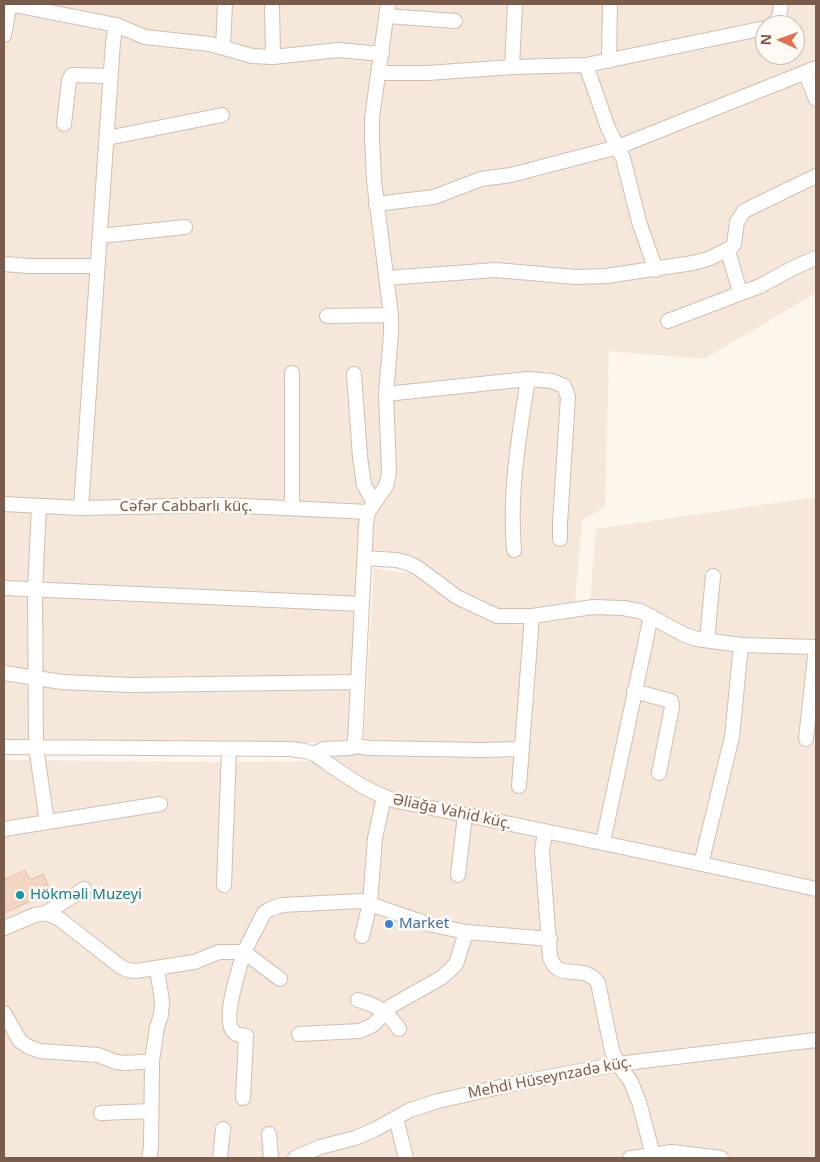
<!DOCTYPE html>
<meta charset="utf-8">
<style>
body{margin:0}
#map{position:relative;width:820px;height:1162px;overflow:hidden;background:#fdf6ec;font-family:"Noto Sans",sans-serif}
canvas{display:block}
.frame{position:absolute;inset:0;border:5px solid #7a5c4d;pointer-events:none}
.north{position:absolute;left:755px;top:15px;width:50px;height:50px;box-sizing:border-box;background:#fffaf3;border:1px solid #cabbb1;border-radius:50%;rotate:272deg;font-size:14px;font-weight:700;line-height:20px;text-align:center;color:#7a5c4d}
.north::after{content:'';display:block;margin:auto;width:18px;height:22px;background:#e76f51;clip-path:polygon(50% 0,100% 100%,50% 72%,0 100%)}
</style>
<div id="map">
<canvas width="820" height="1162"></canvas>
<div class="frame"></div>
<div class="north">N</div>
</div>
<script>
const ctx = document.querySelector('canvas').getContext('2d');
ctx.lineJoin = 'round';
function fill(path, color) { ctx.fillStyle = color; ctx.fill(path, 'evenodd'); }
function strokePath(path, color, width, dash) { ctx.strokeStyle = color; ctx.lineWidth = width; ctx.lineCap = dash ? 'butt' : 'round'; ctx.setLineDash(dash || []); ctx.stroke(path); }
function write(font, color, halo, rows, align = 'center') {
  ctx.font = font + ' "Noto Sans",sans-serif'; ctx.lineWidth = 5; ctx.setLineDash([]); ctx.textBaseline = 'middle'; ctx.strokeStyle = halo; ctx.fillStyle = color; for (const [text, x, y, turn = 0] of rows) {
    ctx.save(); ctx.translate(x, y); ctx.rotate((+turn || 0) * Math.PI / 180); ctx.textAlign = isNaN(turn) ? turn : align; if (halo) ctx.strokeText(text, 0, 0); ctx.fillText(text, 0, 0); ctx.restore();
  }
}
fill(new Path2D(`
 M4,4h812v289l-112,66 -95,-8 -4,156 -23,13 -7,85 -46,6h-27l-49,-23 -36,-28 -14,-6 -41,-5 -10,192 -33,2 -315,-3zM765,25h30v30h-30z
 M816,497v661h-812v-398l211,2 110,-1 1,-7 37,-3 11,-183 38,6 46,31 43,19 23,1 65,-12 7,-84z`), '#f5e8da');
const building = new Path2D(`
 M25,871l5,9 13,-6 8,18 -47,21v-33z`);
fill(building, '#f3d5c3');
strokePath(building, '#e6bba3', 1);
const minor = new Path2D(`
 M9,4l107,21 29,12 65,7 42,12 21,1 65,-7 44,4
 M272,4l1,53
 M387,16l68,5
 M772,25l7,-7 2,-14
 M4,35l6,-31
 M223,47l2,-43
 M609,61l1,-57
 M586,65l22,63 15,30 16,64 17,48
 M512,67l3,-63
 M805,72l11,27
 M379,73h49l84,-6 74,-2 179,-37
 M64,124l5,-44 3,-5 39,1
 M107,138l115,-23
 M376,204l58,-7 47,-18 30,-4 107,-28 198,-79
 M100,236l85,-9
 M728,251l12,41
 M4,264l25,2h69
 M387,278l109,-8 80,7 30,-1 87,-13 15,-4 23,-11 3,-4 3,-22 7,-11 72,-35
 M327,316l64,-1
 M668,321l92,-35 35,-19 21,-9
 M354,374l6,83 4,28 10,18
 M386,394l142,-15 24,2 12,5 4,11 -8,126v16
 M4,504l77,4 142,-3 145,7
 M39,506l-4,83 1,158 11,75
 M81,508l32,-466 3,-17
 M292,508v-135
 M514,550c-5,-57 5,-115 14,-171
 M365,558l31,2 12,3 10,5 39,29 40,19h35l61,-9 30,1 17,3 45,24 12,4 44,6 75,2
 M4,588l358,16
 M707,640l6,-64
 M4,673l58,9 68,3 228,-3
 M634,691l37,10 1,6 -13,66
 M806,739l10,-92
 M354,746l17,2 110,2 40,-1
 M4,747l286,2 15,2 9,3c27,18 52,38 83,47 140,28 280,57 419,88
 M314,754l10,-5 27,-1 4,-6 11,-217 2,-13 18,-26 3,-13 -3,-79 5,-60v-19l-17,-134 -2,-43v-21l16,-113
 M519,786l13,-170
 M4,829l156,-25
 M545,832l-3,18 8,107c9,27 32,4 48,26l14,68 6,13 13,18 8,20 14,53 19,-3 1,6
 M603,842l48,-226
 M701,864l31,-127 9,-92
 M458,875l7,-60
 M224,885l5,-135
 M46,913l38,-24
 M4,928l31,-13 11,-2 12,5 63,49 7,3 8,1 58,-9 25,-10h25l20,-39 6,-4 12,-4 79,-4 67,23 38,8 84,7
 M362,936l8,-33 5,-65 9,-41
 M358,1000c19,5 30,12 41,29
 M4,1013l16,28 9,6 11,4 58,4 18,7 10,1 26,-2
 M299,1034l61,-3 13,-6 18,-19 50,-28 9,-8 6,-6 10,-32
 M243,1098l3,-62c-3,-1 -9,-1 -11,-3 -15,-10 5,-66 9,-81l36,27
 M101,1113l50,-2
 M396,1118l10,40
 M269,1134l2,24
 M672,1152l49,6
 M149,1158l2,-11 1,-86 5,-34 4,-12 1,-14 -5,-32
 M220,1158l3,-29
 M295,1158l25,-11 35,-9 19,-8 36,-20 28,-9 84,-19 96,-18 198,-24
 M630,1158l23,-3`);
strokePath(minor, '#d1beb0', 16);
strokePath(minor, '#fff', 14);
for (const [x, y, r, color] of [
 [20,895,5,"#0f9aa8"],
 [389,924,5,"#3f7fe0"]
]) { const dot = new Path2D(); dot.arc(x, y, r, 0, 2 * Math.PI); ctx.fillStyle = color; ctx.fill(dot); strokePath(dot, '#fffaf3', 2); }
write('15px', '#7a5c4d', '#fffaf3', [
 ["Cəfər Cabbarlı küç.",186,507],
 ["Əliağa Vahid küç.",452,812,12],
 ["Mehdi Hüseynzadə küç.",550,1078,-11]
]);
write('15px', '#0d838f', '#fffaf3', [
 ["Hökməli Muzeyi",30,895]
], 'left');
write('15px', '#366cbe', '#fffaf3', [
 ["Market",399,924]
], 'left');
</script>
